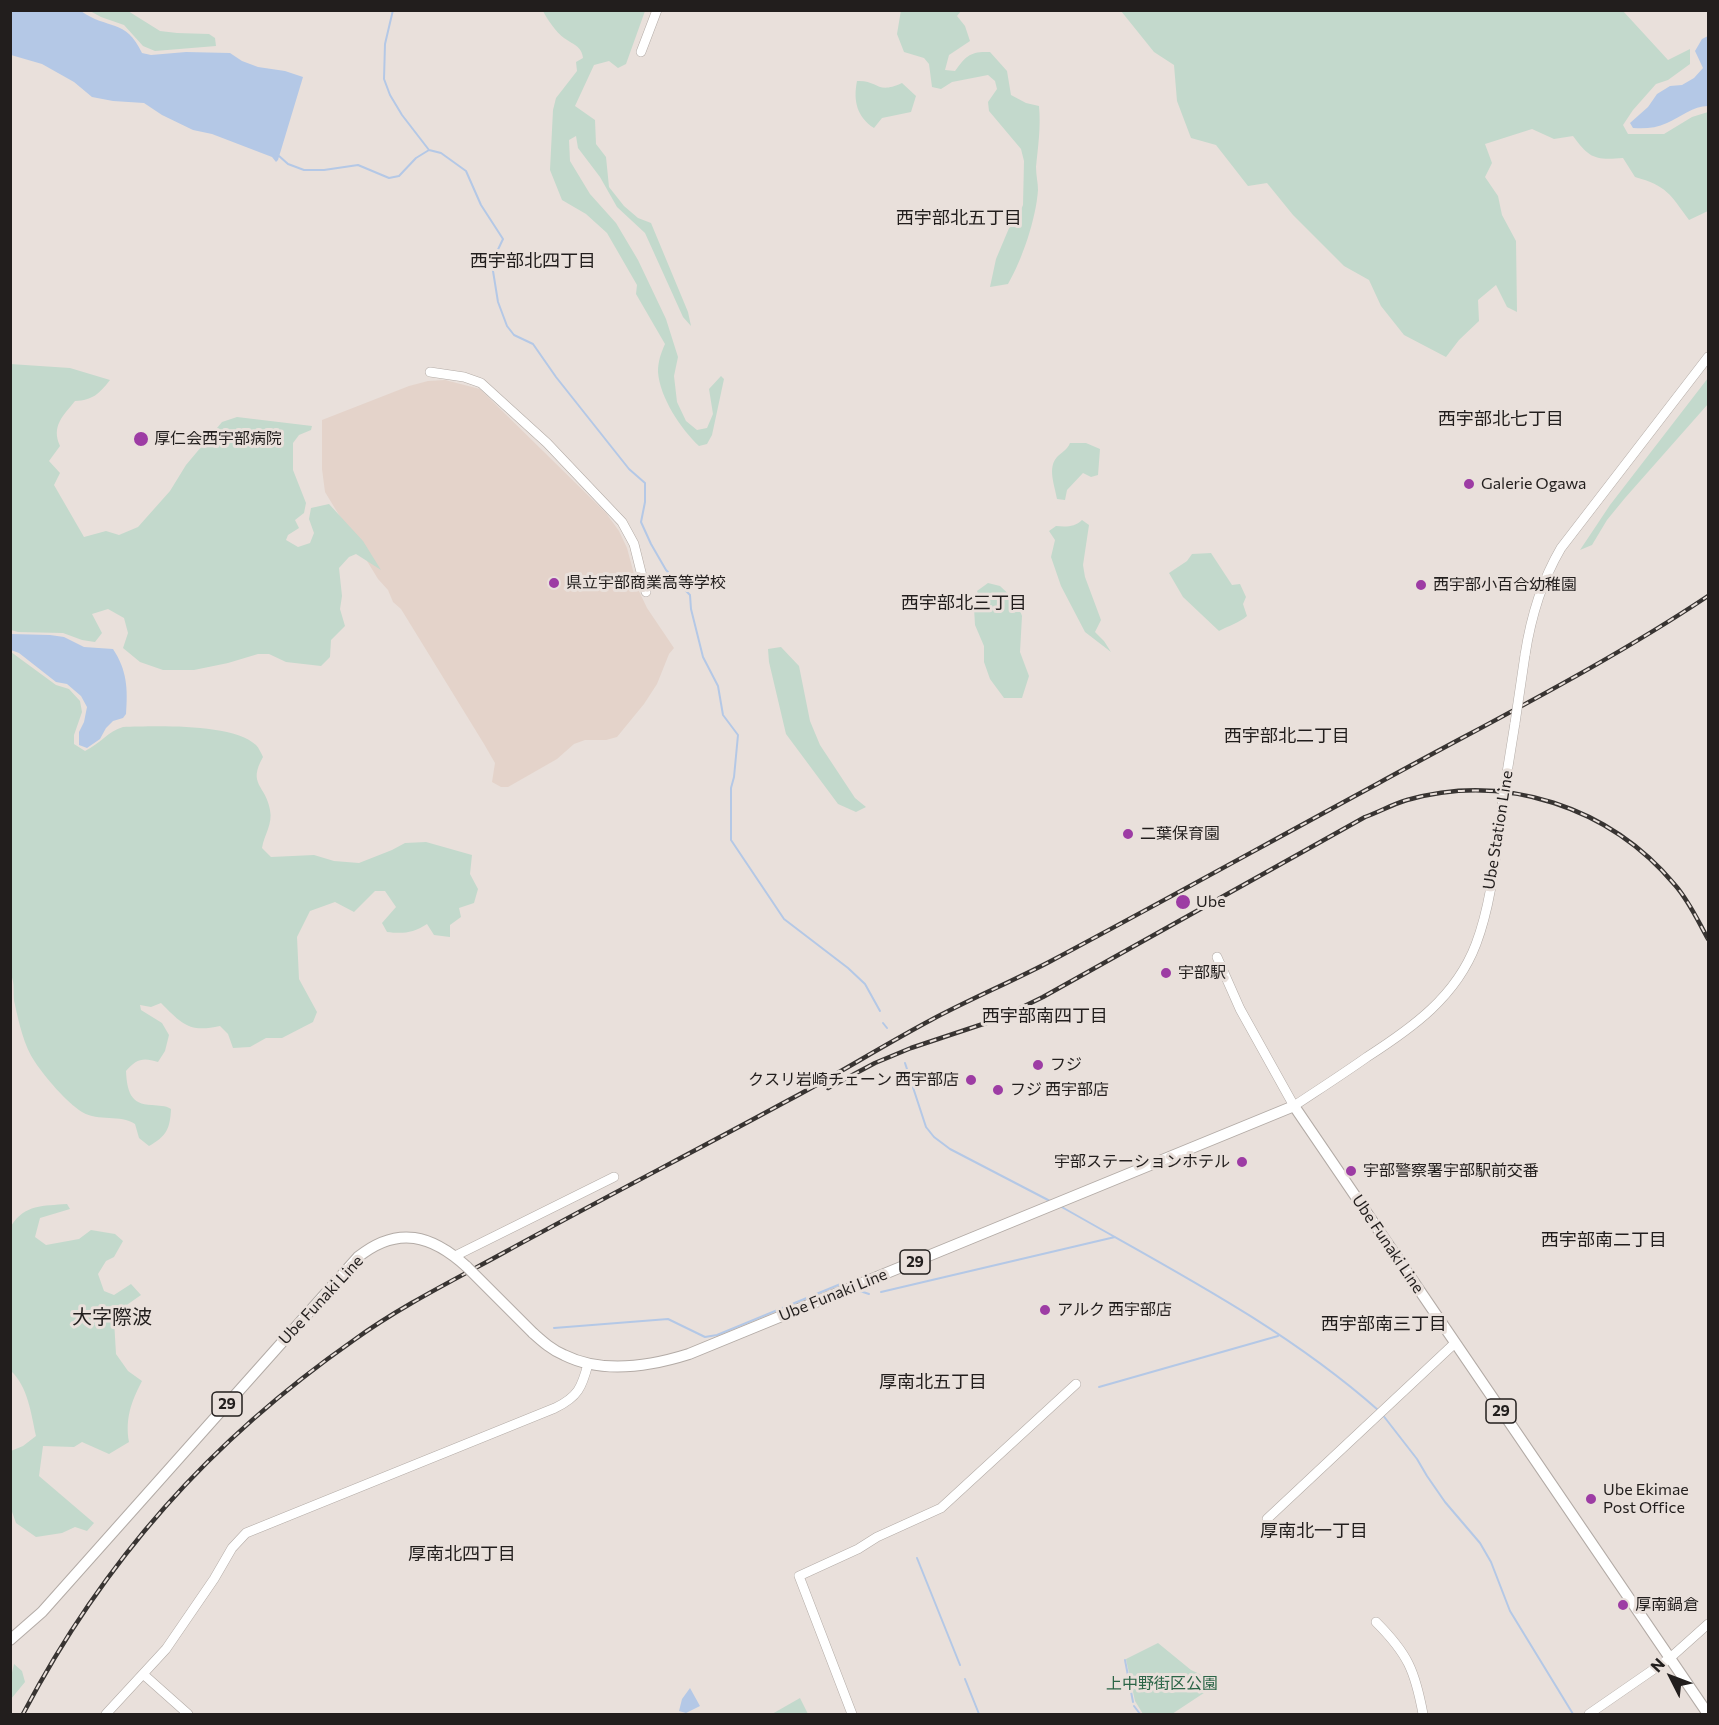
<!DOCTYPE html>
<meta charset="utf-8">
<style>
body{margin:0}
#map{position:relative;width:1719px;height:1725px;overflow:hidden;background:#e9e0db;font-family:Commissioner,sans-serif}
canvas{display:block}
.frame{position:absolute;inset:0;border:12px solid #221e1d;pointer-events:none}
.north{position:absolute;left:1641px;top:1647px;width:60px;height:60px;-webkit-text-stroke:4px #e9e0db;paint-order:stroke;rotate:312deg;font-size:16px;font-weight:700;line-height:24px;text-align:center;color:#221e1d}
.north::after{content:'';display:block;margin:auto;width:21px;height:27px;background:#221e1d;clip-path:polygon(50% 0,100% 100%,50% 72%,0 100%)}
</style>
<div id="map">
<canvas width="1719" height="1725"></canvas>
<div class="frame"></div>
<div class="north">N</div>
</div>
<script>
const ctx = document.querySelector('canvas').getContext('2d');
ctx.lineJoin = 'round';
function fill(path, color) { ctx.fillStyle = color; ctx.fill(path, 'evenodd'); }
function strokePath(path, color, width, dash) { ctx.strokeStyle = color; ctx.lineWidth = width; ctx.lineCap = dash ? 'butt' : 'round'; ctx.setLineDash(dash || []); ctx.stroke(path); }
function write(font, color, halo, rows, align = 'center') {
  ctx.font = font + ' Commissioner,"Noto Sans JP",sans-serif'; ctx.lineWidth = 6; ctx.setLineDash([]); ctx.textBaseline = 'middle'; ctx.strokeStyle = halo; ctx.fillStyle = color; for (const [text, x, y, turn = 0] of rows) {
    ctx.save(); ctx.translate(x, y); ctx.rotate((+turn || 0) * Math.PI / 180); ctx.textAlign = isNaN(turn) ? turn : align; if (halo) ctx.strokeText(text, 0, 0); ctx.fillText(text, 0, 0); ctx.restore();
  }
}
fill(new Path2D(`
 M445,380l35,9 126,124 13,18 8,17 11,41 9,19 27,40 -5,6 -12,30 -13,20 -27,33 -11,3h-21l-11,4 -17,15 -49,28h-7l-9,-5 3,-19 -11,-19 -83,-135 -8,-7 -5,-12 -10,-11 -53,-87 -3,-23v-49l87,-34 19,-5z`), '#e4d3ca');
fill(new Path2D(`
 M901,10l60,1 -4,5 8,10 5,15 -21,14 -4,15 10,1c11,-15 15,-20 35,-19l17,19 4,24 15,8 13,3c2,21 -1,41 -3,61 0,8 2,16 2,23 -2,29 -16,70 -30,94l-18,3 6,-28 16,-38 6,-4 5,-12 1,-44 -3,-12 -32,-38 -1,-9 9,-13 -2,-8 -7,-6 -36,7 -11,7 -9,-2 -3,-23 -5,-6 -20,-6 -7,-18z
 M90,11h38l32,20 17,2 32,1 6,4 1,8 -61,5 -12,-5 -19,-21 -23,-8z
 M543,11h102l-19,53 -8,4 -9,-7 -15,4 -19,41 20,14 1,24 10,13 3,30 15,19 14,12 13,5 37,89 3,14 -8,-9 -38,-84 -28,-26 -17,-30 -22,-29 -2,-12 -7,4 1,21 20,33 26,29 22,37 28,59 12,38 -4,19 3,26 9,19 11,9 10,-2 6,-14 -4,-25 12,-13 3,3 -12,56 -5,9 -8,2c-18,-17 -39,-48 -41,-74 0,-11 3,-19 7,-28l-29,-50 1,-9 -30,-52 -21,-19 -24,-14 -12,-30 3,-60 3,-12 21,-27 -1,-9 7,-4c-1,-12 -11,-14 -19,-20 -8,-6 -17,-19 -21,-27z
 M1121,11h502l45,49 22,-11v15l-22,16 -12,4 -23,26 -10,15 5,9h36l28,-17 16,-5v99l-19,9c-19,-26 -22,-34 -54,-43l-12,-19c-28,2 -33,1 -50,-22l-19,3 -22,-10 -47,15 7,19 -7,14 13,19 4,19 14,26 1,71 -10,-5 -11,-22 -18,15 1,21 -20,19 -13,17 -42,-22 -23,-29 -12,-26 -25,-14 -51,-51 -26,-32 -19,3 -32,-41 -25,-7 -14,-37 -3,-36 -20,-13z
 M857,81c22,-1 19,14 45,2l14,13 -5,16 -29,6 -8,10c-17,-11 -21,-27 -17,-47z
 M10,364l60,4 40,12c-11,14 -17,20 -35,21 -12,15 -24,25 -15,45l-11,15 11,12 -6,12 30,52 22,-6 13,4 19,-8 32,-36 16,-26 36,-43 15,-5 75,9 -1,4 -12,5 -6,8v27l13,33 -2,10 -9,7 4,8 -11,7 -2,5 12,7 12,-4 4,-10 -5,-14 2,-11 18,-4 34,37 18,29 -25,-16 -7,3 -10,11 3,28 -2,13 5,17 -14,14 -1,17 -9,9 -35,-4 -17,-8h-11l-30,9 -34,7h-31l-23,-8 -17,-14 5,-15 -4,-15 -16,-9 -16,5 10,19 -7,9 -13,-2 -19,-7 -45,-1 -7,-2z
 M1708,378v26l-83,94 -18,22 -15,25 -12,5 30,-45z
 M1070,443h16l14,6 -2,26 -7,2 -8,-4 -16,17 -2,10 -8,-1c-2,-13 -10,-31 0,-42 5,-5 10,-7 13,-14z
 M1082,520l7,5 -6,40 2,12 16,43 -6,12 9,9 7,11 -26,-20 -24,-46 -10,-29 4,-17 -6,-9 7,-5c10,1 19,1 26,-6z
 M1211,553l21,32 8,-1 6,13 -3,7 4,12c-8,7 -19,10 -28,15l-36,-34 -14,-24 18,-12 5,-7z
 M988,583l12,3 17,16 5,14 -2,36 9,24 -7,22h-18l-14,-19 -6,-17v-16l-9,-21 -1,-17 5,-12 -2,-5z
 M781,647l18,19 11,55 10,24 35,53 11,9 -10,5 -18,-8 -52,-70 -17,-72 -1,-13z
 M11,652l45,33 13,4 11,12 2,11 -8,23v9l11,7c15,-7 23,-20 38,-24 32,-1 109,-4 133,18 3,3 5,8 7,12 -16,28 3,28 7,53 3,14 -6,25 -8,38l9,9 43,-2 20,6 25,2 33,-13 13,-7 21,-1 46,13 -2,19 8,15 -4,14 -15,5 2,9 -11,8v12l-16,-2 -7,-11c-14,9 -24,10 -40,8l-5,-9 14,-16 -11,-16h-10l-21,21 -19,-10 -25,9 -13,26 2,42 18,33 -4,10 -31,16h-16l-16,9 -17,1 -5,-14 -8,-8c-31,7 -38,-2 -59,-23l-10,4 -11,-2 1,5 21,13 7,12 -4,16 -7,11c-15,-5 -22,-3 -32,9 1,19 4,34 26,34 7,1 13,0 19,4 -1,19 -4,27 -22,37l-10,-8 -4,-14c-15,-10 -36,-2 -53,-12 -16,-10 -37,-35 -47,-50 -11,-16 -16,-39 -20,-57 -3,-11 1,-22 -5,-32z
 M67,1204l3,5 -30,9 -5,19 11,8 33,-6 12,-9 24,4 8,7 -9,16 -8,4 -8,13 6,17 10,4 17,-11 10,11 -20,14 -7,11 2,34 12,17 14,10c-11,21 -17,38 -13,61l-20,12 -27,-12 -8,5 -31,-1 -4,30 55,47 -7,8 -12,-4 -13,6 -26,4 -20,-14 -5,-14v-58l12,-5 13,-10c-5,-23 -8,-49 -25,-65v-145c14,-22 32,-20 56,-22z
 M1158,1643l33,27 28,13 -47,31h-29l-8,-13 -9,-42z
 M14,1664l8,7 3,11 -14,17v-22z
 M800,1698l8,16h-36z`), '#c3d9cc');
fill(new Path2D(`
 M10,11h71c26,19 45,7 61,42l9,2 35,-3 44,1 12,8 16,6 27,4 18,6 -25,83 -2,2 -4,-5 -60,-23 -19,-4 -31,-15 -18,-12 -31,-2 -21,-4 -18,-15 -32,-18 -31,-9z
 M1708,36v70c-15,0 -27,11 -41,17 -11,5 -22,6 -34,5l-3,-5 18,-16 9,-13 13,-8 12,-1 12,-7 9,-10 -8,-17 7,-12z
 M11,634l39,1 14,2 20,10 29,2c14,21 15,40 13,65l-3,4 -10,3 -7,7 -6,11 -13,9 -8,-3v-13l5,-10 3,-15 -6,-11 -14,-12 -11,-2 -37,-29 -8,-3z
 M690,1688l10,18 -14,7 -7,-2 3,-12z`), '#b4c8e6');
strokePath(new Path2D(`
 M393,10l-8,34 -1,35 6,16 12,20 27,35 12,3 25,18 15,34 22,34 -9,19 -1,13 5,31 9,24 7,9 19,9 23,33 73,92 16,14v19l-4,20 10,22 15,26 24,25 1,14 12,48 15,29 5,29 15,20 -4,42 -3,11v52l53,79 64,49 17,16 15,27
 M279,156l9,8 16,6h20l34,-5 31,13 10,-2 17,-18 13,-8
 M883,1023l4,5
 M905,1063l21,64 8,10 16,12 100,52
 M1060,1206c110,63 223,120 318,204
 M860,1291l9,3
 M881,1292l234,-55
 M554,1328l114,-9 37,18 12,-2 126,-52
 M1099,1387l179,-51
 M1382,1414l35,45 10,17 18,26 35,41 11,19 19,49 63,103
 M917,1558l43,107
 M1125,1660l8,42
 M965,1679l14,35
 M1134,1706l6,8`), '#b4c8e6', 2);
const secondary = new Path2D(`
 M641,52l16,-42
 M430,372l34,5 17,6 66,60 75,79 12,22 12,48
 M1525,655c6,-39 16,-73 36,-107l147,-191
 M1506,779l9,-56
 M1217,957l23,52 54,97c24,-16 49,-32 73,-49 45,-29 89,-60 109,-113 17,-45 20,-96 27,-144
 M455,1256l159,-79
 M1267,1519l188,-176
 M1376,1622c32,32 39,49 47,92
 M143,1674l45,40
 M106,1714l60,-65 48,-70 18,-31 14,-15 309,-125c23,-11 27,-21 33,-44
 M852,1714l-53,-138 59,-27 19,-12 64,-29 135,-124
 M1589,1714l81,-56 38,-34`);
const primary = new Path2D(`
 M533,1333c10,9 19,17 31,22 38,19 87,11 125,-1l605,-248 414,608
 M10,1640l32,-28 316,-355c40,-32 74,-22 109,10`);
strokePath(secondary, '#b3aba6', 10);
strokePath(primary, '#b3aba6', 12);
strokePath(secondary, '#fff', 9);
strokePath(primary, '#fff', 10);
const rail = new Path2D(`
 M828,1088l47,-25 36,-15 87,-29 45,-22 322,-180c14,-5 28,-13 42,-17 98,-28 203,7 268,85 14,16 23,36 33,54
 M23,1714c81,-154 188,-274 331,-374 47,-34 100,-60 151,-88 93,-51 188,-100 282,-151 48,-25 95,-55 144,-81 39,-21 80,-38 120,-59 109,-58 217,-118 326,-177 111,-61 226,-118 331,-188`);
strokePath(rail, '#383432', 4.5);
strokePath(rail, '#e9e0db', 2, [7]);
const secondaryBridge = new Path2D(`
 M1515,723l10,-68
 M1503,800l3,-21`);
const primaryBridge = new Path2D(`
 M467,1267l66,66`);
strokePath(secondaryBridge, '#b3aba6', 10, []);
strokePath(primaryBridge, '#b3aba6', 12, []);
strokePath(secondaryBridge, '#fff', 9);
strokePath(primaryBridge, '#fff', 10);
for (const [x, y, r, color] of [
 [141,439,8,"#9d3ca4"],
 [1469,484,6,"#9d3ca4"],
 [554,583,6,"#9d3ca4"],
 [1421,585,6,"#9d3ca4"],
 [1128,834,6,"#9d3ca4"],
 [1183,902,8,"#9d3ca4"],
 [1166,973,6,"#9d3ca4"],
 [1038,1065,6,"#9d3ca4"],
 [971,1080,6,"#9d3ca4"],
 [998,1090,6,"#9d3ca4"],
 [1242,1162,6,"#9d3ca4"],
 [1351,1171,6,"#9d3ca4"],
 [1045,1310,6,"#9d3ca4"],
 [1591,1499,6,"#9d3ca4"],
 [1623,1605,6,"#9d3ca4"]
]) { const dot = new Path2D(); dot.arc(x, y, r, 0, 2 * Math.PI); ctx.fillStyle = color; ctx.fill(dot); strokePath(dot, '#e9e0db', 2); }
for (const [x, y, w] of [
 [915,1262,30],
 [227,1404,30],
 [1501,1411,30]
]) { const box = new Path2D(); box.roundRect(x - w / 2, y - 12, w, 24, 4.5); ctx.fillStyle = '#e9e0db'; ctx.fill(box); strokePath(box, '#221e1d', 1.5); }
write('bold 15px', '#221e1d', null, [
 ["29",915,1262],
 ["29",227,1404],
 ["29",1501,1411]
]);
write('16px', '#221e1d', '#e9e0db', [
 ["厚仁会西宇部病院",154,439],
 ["Galerie Ogawa",1481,484],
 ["県立宇部商業高等学校",566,583],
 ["西宇部小百合幼稚園",1433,585],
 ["二葉保育園",1140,834],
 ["Ube",1196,902],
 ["宇部駅",1178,973],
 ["フジ",1050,1065],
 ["クスリ岩崎チェーン 西宇部店",959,1080,"right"],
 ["フジ 西宇部店",1010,1090],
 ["宇部ステーションホテル",1230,1162,"right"],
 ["宇部警察署宇部駅前交番",1363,1171],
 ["アルク 西宇部店",1057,1310],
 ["Ube Ekimae",1603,1490],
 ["Post Office",1603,1508],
 ["厚南鍋倉",1635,1605]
], 'left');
write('16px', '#221e1d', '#e9e0db', [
 ["Ube Station Line",1498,830,-81],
 ["Ube Funaki Line",1388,1244,56],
 ["Ube Funaki Line",833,1295,-22],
 ["Ube Funaki Line",321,1300,-47]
]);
write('16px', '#2b6547', '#e9e0db', [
 ["上中野街区公園",1162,1684]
]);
write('18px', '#221e1d', '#e9e0db', [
 ["西宇部北五丁目",959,218],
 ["西宇部北四丁目",533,261],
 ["西宇部北七丁目",1501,419],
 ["西宇部北三丁目",964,603],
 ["西宇部北二丁目",1287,736],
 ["西宇部南四丁目",1045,1016],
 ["西宇部南二丁目",1604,1240],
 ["西宇部南三丁目",1384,1324],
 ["厚南北五丁目",933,1382],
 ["厚南北一丁目",1314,1531],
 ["厚南北四丁目",462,1554]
]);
write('20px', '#221e1d', '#e9e0db', [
 ["大字際波",112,1317]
]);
</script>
